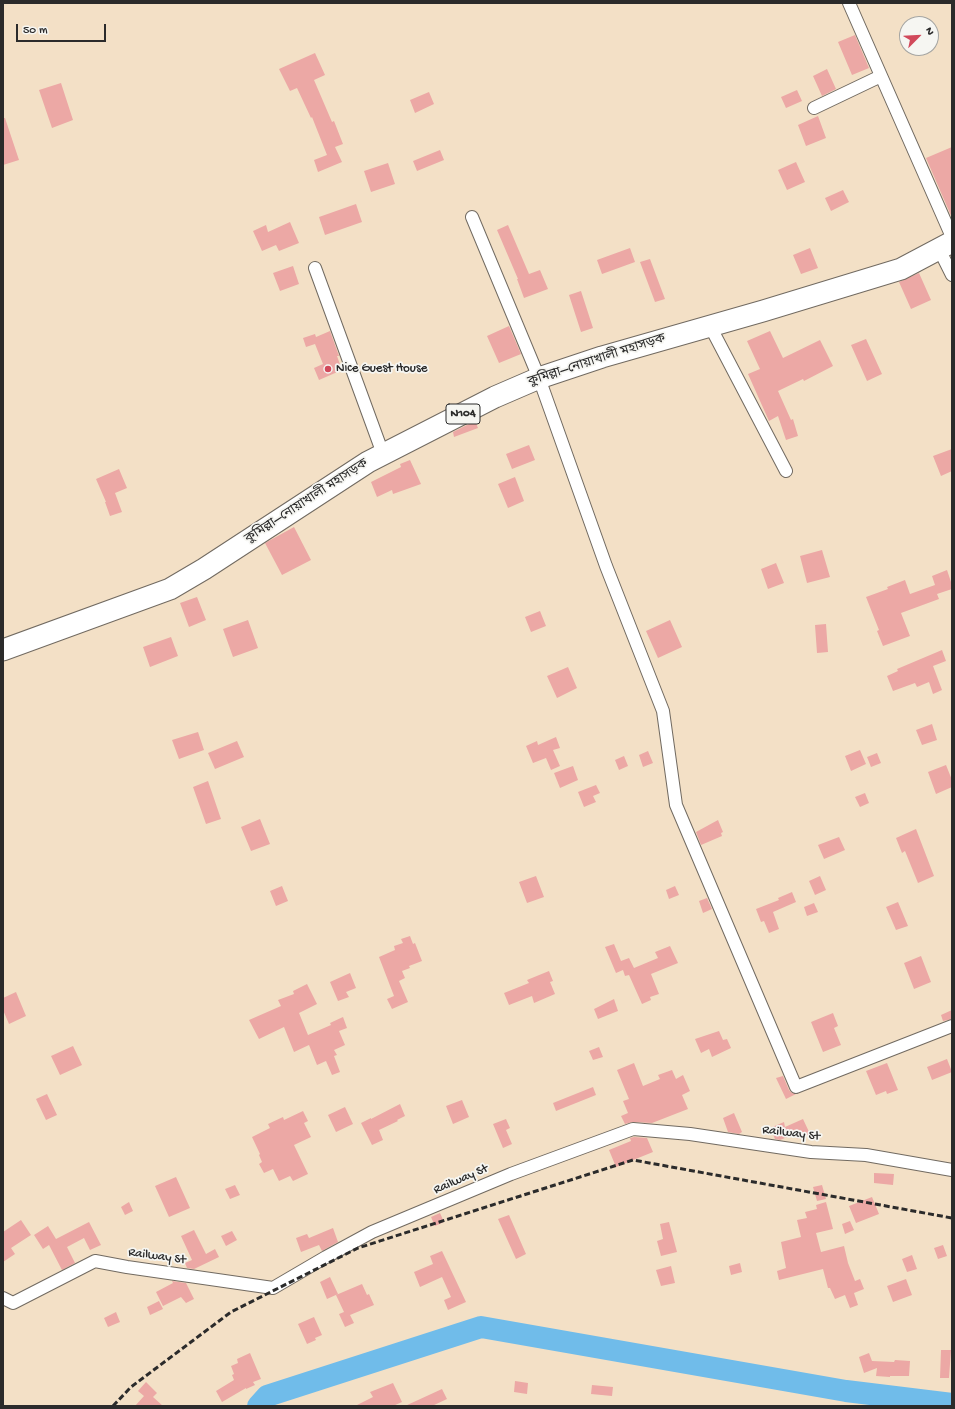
<!DOCTYPE html>
<meta charset="utf-8">
<style>
body{margin:0}
#map{position:relative;width:955px;height:1409px;overflow:hidden;background:#f3e0c6;font-family:"Gochi Hand",sans-serif}
canvas{display:block}
.frame{position:absolute;inset:0;border:4px solid #2b2b2b;pointer-events:none}
.north{position:absolute;left:899px;top:16px;width:40px;height:40px;box-sizing:border-box;background:#f6f6f2;border:1px solid #a5a5a2;border-radius:50%;rotate:66deg;font-size:11px;font-weight:700;line-height:16px;text-align:center;color:#2b2b2b}
.north::after{content:'';display:block;margin:auto;width:14px;height:18px;background:#d1495b;clip-path:polygon(50% 0,100% 100%,50% 72%,0 100%)}
.scale{position:absolute;left:16px;top:24px;width:90px;height:18px;box-sizing:border-box;border:2px solid #2b2b2b;border-top:0;padding-left:5px;font-size:12px;line-height:14px;white-space:nowrap;color:#2b2b2b;-webkit-text-stroke:3px #f6f6f2;paint-order:stroke}
</style>
<div id="map">
<canvas width="955" height="1409"></canvas>
<div class="frame"></div>
<div class="north">N</div>
<div class="scale">50 m</div>
</div>
<script>
const ctx = document.querySelector('canvas').getContext('2d');
ctx.lineJoin = 'round';
function strokePath(path, color, width, dash) { ctx.strokeStyle = color; ctx.lineWidth = width; ctx.lineCap = dash ? 'butt' : 'round'; ctx.setLineDash(dash || []); ctx.stroke(path); }
function fill(path, color) { ctx.fillStyle = color; ctx.fill(path, 'evenodd'); }
function write(font, color, halo, rows, align = 'center') {
  ctx.font = font + ' "Gochi Hand","Noto Sans Bengali",sans-serif'; ctx.lineWidth = 3.5; ctx.setLineDash([]); ctx.textBaseline = 'middle'; ctx.strokeStyle = halo; ctx.fillStyle = color; for (const [text, x, y, turn = 0] of rows) {
    ctx.save(); ctx.translate(x, y); ctx.rotate((+turn || 0) * Math.PI / 180); ctx.textAlign = isNaN(turn) ? turn : align; if (halo) ctx.strokeText(text, 0, 0); ctx.fillText(text, 0, 0); ctx.restore();
  }
}
strokePath(new Path2D(`
 M258,1406l9,-10 214,-69 365,64 106,13`), '#70bcea', 22);
fill(new Path2D(`
 M855,35l14,33 -17,7 -14,-33z
 M315,53l10,22 -11,5 18,42 2,-1 9,23 -8,3 7,15 -24,10 -4,-12 13,-5 -15,-38 -1,1 -14,-30 -7,3 -11,-22z
 M827,69l9,20 -14,7 -9,-20z
 M61,83l12,37 -21,8 -13,-38z
 M797,90l5,11 -16,7 -5,-11z
 M429,92l5,12 -19,9 -5,-13z
 M818,116l8,22 -20,8 -8,-21z
 M3,118h2l14,42 -16,5z
 M952,147v71l-26,-60z
 M440,150l4,10 -27,11 -4,-10z
 M796,162l9,20 -18,8 -9,-20z
 M388,163l7,21 -24,8 -7,-21z
 M843,190l6,12 -18,9 -6,-13z
 M356,204l6,18 -37,13 -6,-18z
 M290,222l9,21 -20,8 -3,-6 -14,6 -9,-20 13,-6 2,7z
 M508,225l21,49 11,-4 8,19 -24,9 -7,-19h1l-21,-49z
 M630,248l5,14 -33,12 -5,-14z
 M810,248l8,20 -17,6 -8,-19z
 M650,259l15,40 -10,3 -15,-40z
 M293,266l6,18 -19,7 -7,-18z
 M919,273l12,27 -20,9 -12,-27z
 M581,291l12,37 -12,4 -12,-37z
 M509,326l12,28 -22,9 -12,-27z
 M330,331l9,25h-2l5,14 -23,10 -5,-12 9,-4 -8,-20 -9,3 -3,-9 12,-4 1,3z
 M770,331l13,27 37,-18 13,26 -29,15 -1,-2 -25,12 13,29 2,-1 5,17 -12,4 -8,-24 -9,5 -21,-47 12,-5 -13,-28z
 M866,339l16,35 -15,7 -16,-36z
 M475,421l3,7 -24,9 -1,-5z
 M529,445l6,15 -23,9 -6,-15z
 M952,449v22l-11,5 -8,-20z
 M410,460l11,24 -28,10 -1,-4 -15,7 -6,-15 30,-15 -1,-3z
 M119,469l8,19 -12,5 7,19 -12,4 -5,-14h1l-10,-23z
 M515,477l9,24 -16,7 -10,-24z
 M294,527l17,33 -29,15 -17,-32z
 M822,550l8,27 -23,6 -7,-27z
 M776,563l8,20 -16,6 -7,-20z
 M947,570l5,15v4l-15,5 2,5 -38,14 9,23 -27,10 -6,-15 2,-1 -13,-33 22,-8 -1,-2 18,-7 5,14 25,-9 -3,-9z
 M197,597l9,23 -17,7 -9,-24z
 M540,611l6,15 -15,6 -6,-15z
 M248,620l10,28 -25,9 -10,-28z
 M670,620l12,27 -24,11 -12,-27z
 M826,624l2,28 -11,1 -2,-28z
 M171,637l7,19 -28,11 -7,-20z
 M942,650l4,11 -13,5 9,24 -9,4 -4,-12 -12,5 -2,-4 -22,8 -6,-15 11,-5 -1,-2z
 M568,667l9,21 -20,10 -10,-22z
 M932,724l5,16 -15,5 -6,-15z
 M198,732l6,18 -25,9 -7,-19z
 M556,737l4,11 -7,2 7,16 -9,4 -5,-12 -13,5 -7,-17 11,-5 1,4z
 M237,741l7,16 -29,12 -7,-16z
 M860,750l6,14 -15,7 -6,-15z
 M648,751l5,12 -10,4 -4,-12z
 M877,753l4,10 -10,4 -4,-10z
 M624,756l4,10 -9,4 -4,-10z
 M946,765l6,15v7l-16,7 -8,-22z
 M573,766l5,14 -18,8 -6,-15z
 M208,781l13,38 -15,5 -13,-37z
 M596,785l4,8 -7,3 3,6 -12,5 -6,-15z
 M865,793l4,10 -9,4 -5,-10z
 M260,819l10,25 -19,7 -10,-24z
 M718,820l5,12 -2,1 1,3 -21,9 -5,-13z
 M916,829l18,47 -16,7 -13,-32 -3,2 -6,-15z
 M839,837l6,13 -21,9 -6,-14z
 M536,876l8,21 -17,6 -8,-21z
 M820,876l6,14 -11,5 -6,-14z
 M282,886l6,15 -12,5 -6,-15z
 M675,886l4,9 -10,4 -3,-9z
 M792,892l4,10 -23,10 6,17 -10,4 -5,-12 -3,1 -5,-13 23,-9 -1,-2z
 M707,898l5,11 -9,4 -4,-12z
 M898,902l10,24 -12,4 -10,-23z
 M814,903l4,9 -11,4 -3,-9z
 M410,936l3,8 2,-1 7,18 -13,5 1,2 -8,3 3,7 -6,3 9,21 -16,7 -5,-10 7,-3 -15,-39 16,-7 -1,-4 9,-3 -2,-4z
 M614,944l7,17 8,-3 5,10 24,-10 -3,-6 15,-6 8,17 -27,11 8,20 -9,3 1,3 -9,4 -13,-29 -4,1 -2,-6 -7,3 -11,-26z
 M921,956l10,26 -17,7 -10,-26z
 M549,971l4,10 -3,1 5,12 -21,9 -2,-7 -23,9 -5,-12 25,-10 -2,-3z
 M350,973l6,15 -10,4 3,5 -11,4 -8,-19z
 M307,984l10,20 -18,9 9,22 23,-10 -1,-2 13,-6 4,11 -8,3 6,14 -11,5 3,5 -3,1 6,16 -8,3 -6,-14 -9,4 -8,-20 -15,7 -10,-25 -25,12 -10,-19 32,-14 -3,-6 16,-6 -1,-3z
 M16,992l10,24 -17,8 -6,-14v-12z
 M614,999l4,12 -20,8 -4,-10z
 M952,1010v9l-9,2 -2,-6z
 M833,1013l5,13 -4,2 7,17 -18,7 -12,-30z
 M719,1031l4,9 4,-1 4,9 -19,9 -3,-8 -8,4 -6,-14z
 M73,1046l9,19 -22,10 -9,-19z
 M599,1047l4,10 -10,3 -4,-9z
 M947,1059l5,13 -20,8 -5,-13z
 M634,1063l9,23 17,-7 -2,-4 14,-5 4,9 7,-4 7,16 -8,4 6,14 -36,14 -19,-1 -8,2 -4,-8 7,-3 -5,-12 6,-2 -12,-29z
 M887,1063l11,27 -11,4 -1,-3 -10,4 -10,-24z
 M783,1076l6,14 3,3 4,1 -10,5 -10,-21z
 M593,1087l3,8 -40,16 -3,-8z
 M47,1094l10,21 -11,5 -10,-21z
 M462,1100l7,17 -16,7 -7,-18z
 M400,1104l5,12 -8,4 1,1 -19,9 4,10 -11,5 -11,-22 10,-5v1z
 M345,1107l8,17 -17,8 -8,-17z
 M303,1111l5,10 -4,2 7,14 -17,8 14,29 -15,7 -3,-5 -11,5 -6,-12 -9,4 -5,-9 3,-2 -3,-7 1,-1 -8,-17 18,-9 -2,-4 15,-7 1,3z
 M734,1113l8,19 -3,2 -11,-2 -5,-14z
 M506,1119l4,9 -4,2 6,14 -9,4 -10,-24z
 M803,1119l7,15 -13,5 -2,-5 -15,6 -5,-1 -5,-11 14,-6 1,5z
 M634,1137l13,1 6,14 -37,15 -7,-17 22,-9 -1,-3z
 M874,1173l20,1 -1,11 -19,-2z
 M176,1177l14,31 -21,9 -14,-31z
 M235,1185l5,10 -10,4 -5,-10z
 M822,1185l4,14 -9,2 -4,-14z
 M872,1197l7,17 -23,9 -7,-17z
 M129,1202l4,9 -8,4 -4,-8z
 M826,1202l7,27 -17,4 5,19 23,-6 4,17 7,18 5,-2 4,10 -10,4 4,12 -8,3 -5,-13 -10,4 -5,-11h-2l-5,-19 -44,11 -2,-9 9,-3 -5,-26 20,-5 -4,-17 10,-2 -2,-6 12,-3 -1,-4z
 M440,1213l4,9 -9,4 -4,-9z
 M509,1215l17,39 -10,5 -18,-40z
 M21,1220l10,15 -20,13 4,6 -12,8v-30z
 M850,1221l4,9 -9,4 -3,-10z
 M89,1222l12,23 -11,5 -6,-12 -17,9 8,16 -13,7 -13,-25 -6,4 -9,-14 14,-9 8,13z
 M669,1222l8,30 -16,4 -4,-15 6,-2 -3,-15z
 M333,1228l5,14 -16,9 -3,-6 -18,7 -5,-14 11,-4 2,4z
 M194,1230l12,24 9,-5 4,8 -25,12 -7,-1 -2,-5 7,-3 -11,-24z
 M232,1231l5,9 -11,6 -5,-10z
 M943,1245l4,11 -9,3 -4,-11z
 M442,1251l24,51 -18,8 -4,-10 7,-3 -9,-20 -22,10 -6,-15 19,-8 -3,-8z
 M912,1255l5,14 -10,3 -5,-13z
 M740,1263l2,9 -11,3 -2,-9z
 M671,1266l4,17 -14,3 -5,-16z
 M330,1277l8,17 -11,5 -7,-17z
 M906,1279l6,16 -19,7 -6,-16z
 M172,1281l14,2 8,16 -8,4 -5,-6 -18,9 -7,-14 17,-9z
 M362,1284l5,11 2,-1 5,11 -24,10 4,8 -9,4 -6,-13 5,-2 -8,-17z
 M159,1301l4,8 -13,6 -3,-8z
 M116,1312l4,10 -12,5 -4,-9z
 M314,1317l8,18 -7,3 1,2 -9,4 -9,-20z
 M941,1350h10l-2,28h-9z
 M250,1353l11,26 -8,3 2,3 -9,4v-1l-24,14 -6,-11 18,-11 -2,-5 2,-1 -3,-8 7,-3 -1,-4z
 M869,1353l3,8 22,1 1,-2 15,1 -1,15h-19v1l-14,-1 1,-8 -13,5 -5,-16z
 M515,1381l13,2 -1,11 -13,-2z
 M146,1382l11,11 -4,4 10,9h-28l9,-10 -6,-5z
 M393,1383l9,19 -9,4h-38l18,-9 -3,-5z
 M592,1385l21,2 -1,9 -21,-2z
 M442,1389l5,10 -15,7h-27z`), '#eca8a5');
const minor = new Path2D(`
 M849,3l103,234
 M814,108l67,-32
 M472,217l67,161 67,188 57,145 13,94 120,282 156,-61
 M939,249l13,26
 M315,268l68,186
 M710,326l76,145
 M3,1298l10,5 82,-42 32,6 146,21 53,-31 46,-25 139,-58 122,-45 57,5 121,18 55,3 86,15`);
const trunk = new Path2D(`
 M3,650l167,-61 34,-20 164,-107 127,-65 44,-19 63,-21 161,-46 138,-42 51,-27`);
strokePath(minor, '#716a61', 14);
strokePath(trunk, '#716a61', 23);
strokePath(minor, '#fff', 12);
strokePath(trunk, '#fff', 21);
strokePath(new Path2D(`
 M113,1406l18,-19 100,-75 127,-64 275,-88 319,58`), '#2b2b2b', 3, [6, 3]);
for (const [x, y, r, color] of [
 [328,369,4,"#d1495b"]
]) { const dot = new Path2D(); dot.arc(x, y, r, 0, 2 * Math.PI); ctx.fillStyle = color; ctx.fill(dot); strokePath(dot, '#f6f6f2', 1.5); }
for (const [x, y, w] of [
 [463,414,34]
]) { const box = new Path2D(); box.roundRect(x - w / 2, y - 10, w, 20, 3); ctx.fillStyle = '#f6f6f2'; ctx.fill(box); strokePath(box, '#2b2b2b', 1); }
write('bold 12px', '#2b2b2b', null, [
 ["N104",463,414]
]);
write('13px', '#2b2b2b', '#f6f6f2', [
 ["কুমিল্লা–নোয়াখালী মহাসড়ক",597,361,-18],
 ["কুমিল্লা–নোয়াখালী মহাসড়ক",307,502,-33],
 ["Railway St",791,1134,7],
 ["Railway St",461,1180,-23],
 ["Railway St",157,1257,8]
]);
write('13px', '#2b2b2b', '#f6f6f2', [
 ["Nice Guest House",336,369]
], 'left');
</script>
